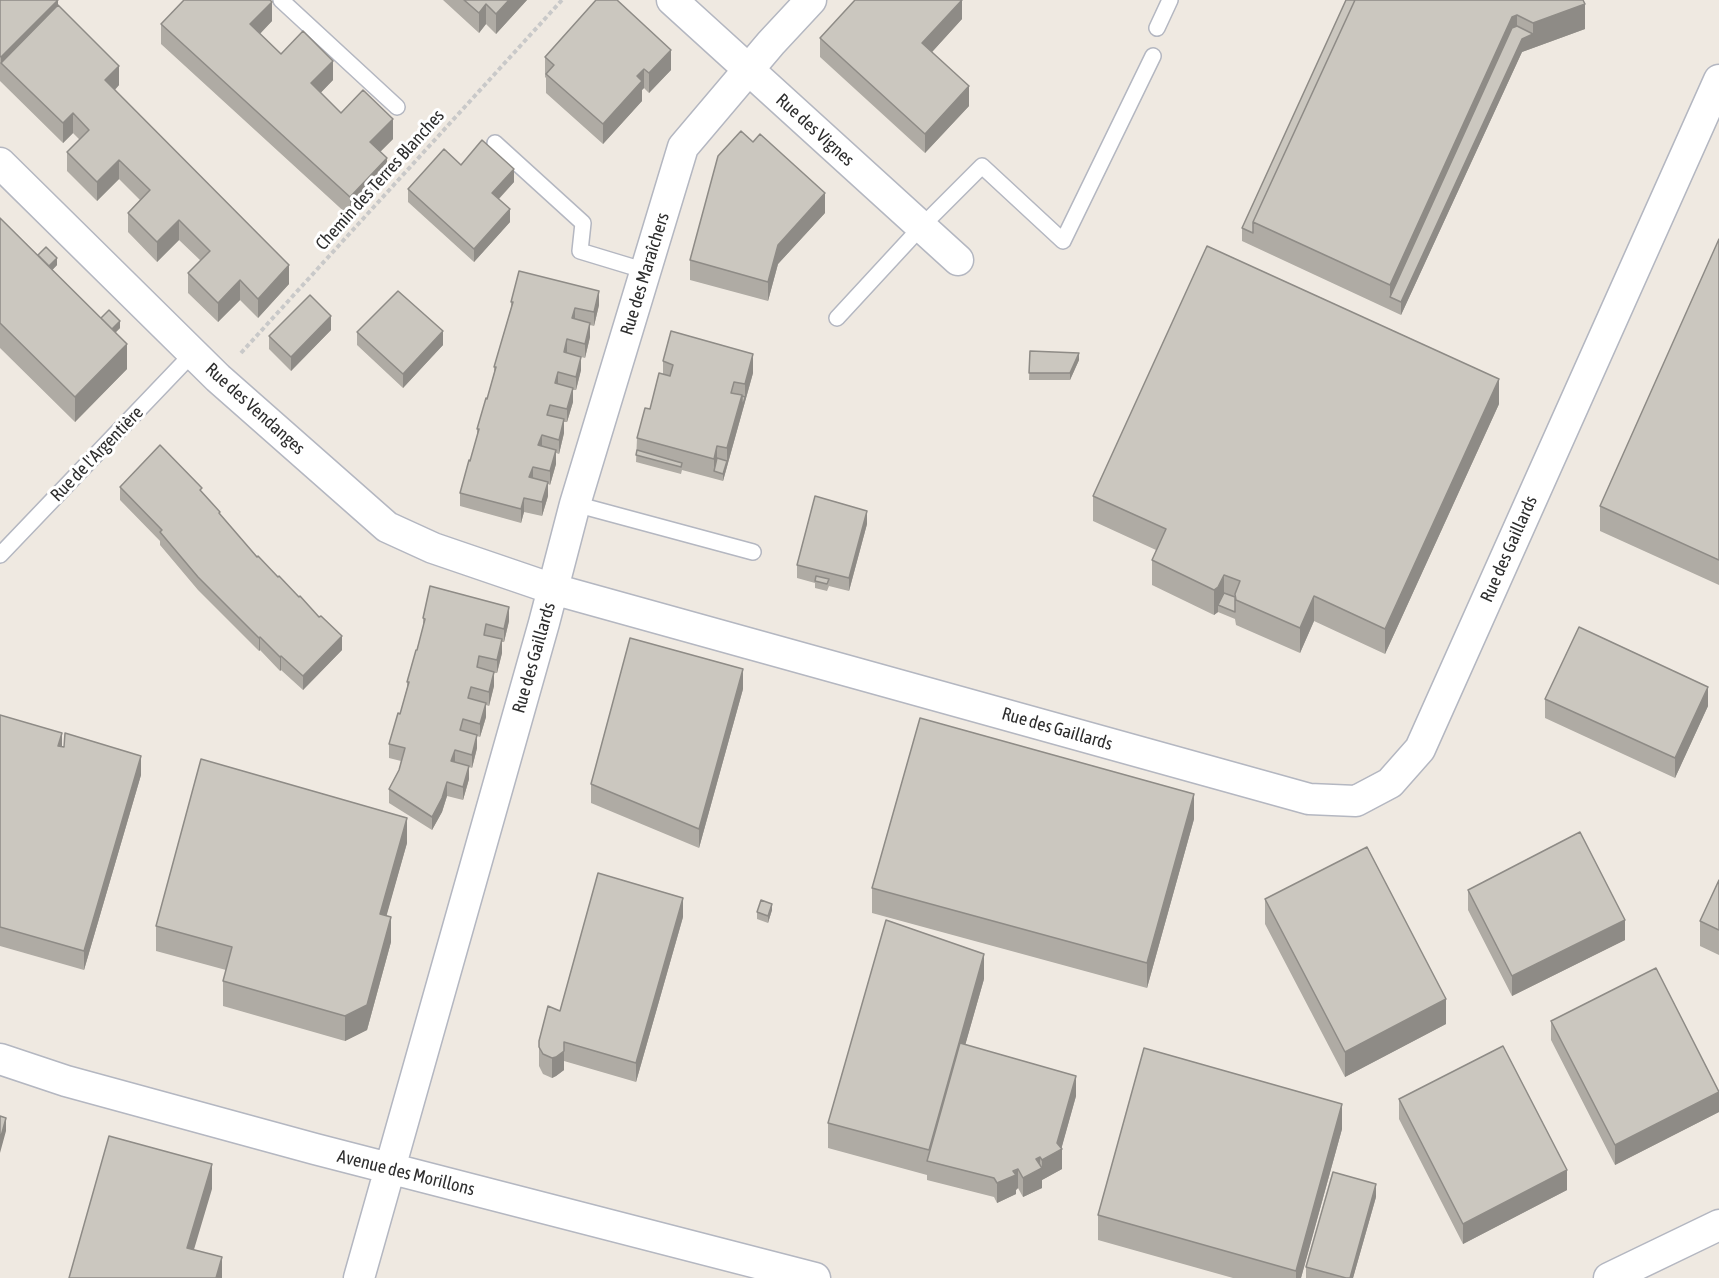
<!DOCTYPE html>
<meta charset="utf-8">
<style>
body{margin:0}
canvas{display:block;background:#efe9e1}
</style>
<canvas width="1719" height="1278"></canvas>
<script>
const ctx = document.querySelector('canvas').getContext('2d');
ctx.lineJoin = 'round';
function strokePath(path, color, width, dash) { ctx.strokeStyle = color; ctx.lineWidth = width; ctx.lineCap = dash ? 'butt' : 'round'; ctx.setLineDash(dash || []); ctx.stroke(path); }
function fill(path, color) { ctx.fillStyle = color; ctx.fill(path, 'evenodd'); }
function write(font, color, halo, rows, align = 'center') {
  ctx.font = font + ' "Asap Condensed",sans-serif'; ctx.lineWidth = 6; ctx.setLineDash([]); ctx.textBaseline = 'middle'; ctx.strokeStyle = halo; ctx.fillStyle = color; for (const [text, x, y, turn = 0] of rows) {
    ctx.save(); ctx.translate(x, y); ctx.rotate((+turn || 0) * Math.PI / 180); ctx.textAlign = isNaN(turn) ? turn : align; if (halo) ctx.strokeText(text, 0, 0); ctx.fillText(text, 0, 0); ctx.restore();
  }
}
const lane = new Path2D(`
 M281,0l116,107
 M1157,28l13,-28
 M495,143l88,80 -3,28 66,20
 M837,318l85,-92 60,-60 81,75 90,-185
 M575,504l178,48
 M0,555l193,-202`);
const street = new Path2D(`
 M672,0l286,260
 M0,163l218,215 169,149 46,21 120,41 756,210 47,2 34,-18 30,-34 299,-669
 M0,1059l66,22 249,68 500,129
 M359,1278l185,-655 31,-119 108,-357 88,-104 40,-43
 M1609,1278l110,-53`);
strokePath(lane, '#b4b7c1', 18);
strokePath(street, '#b4b7c1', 33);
strokePath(new Path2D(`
 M241,353l321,-353`), '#c9c9c9', 4, [4.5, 3]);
strokePath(lane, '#fff', 15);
strokePath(street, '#fff', 30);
fill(new Path2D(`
 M0,0l58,5 61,80 -4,5 174,194 -31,34 -18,-18 -22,22 -30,-29v-20l13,-12 -22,-21 -22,22 -29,-30v-19l12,-13 -21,-21 -22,22 -30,-30v-19l13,-12 -7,-7 -10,10 -63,-62z
 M443,0h84l-31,34 -10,-10 -7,9z
 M1346,0h237l2,29 -63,23 -121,263 -159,-74v-13z
 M962,19l-30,33 37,54 -44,47 -105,-96v-19z
 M272,21l-12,13 21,20 52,26 -13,13 21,20 52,26 -13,13 7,25 -37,40 -189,-173v-20z
 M545,57l126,13 -22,23 -5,-5 -2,2v11l-39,43 -57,-51v-15l-1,-1z
 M514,182l-15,17 11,23 -36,40 -66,-60v-13z
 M825,213l-47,51 -10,37 -78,-21v-20z
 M0,218l38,37 19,10 -5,5 49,48 19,10 -4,4 11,37 -52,53 -75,-74z
 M1719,239v346l-119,-54v-25z
 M511,302l88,3 -5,21 -4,-1v12l-5,21 -4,-1v13l-5,20h-3v12l-6,20h-3v11l-5,21 -3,-1v11l-6,21 -2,-1v12l-6,20 -18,-4 -3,11 -61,-17v-13l10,-32 7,-25v-7l10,-30 7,-26v-6l17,-59z
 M331,330l-40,41 -22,-22v-13z
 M357,332l86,13 -40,43 -46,-43z
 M1030,351l49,9 -9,20h-41z
 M663,361l90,12 -30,108 -41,-11 -1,4 -45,-12 1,-24 13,-29 13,-35z
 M1499,404l-114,250 -71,-33 -14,32 -64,-28 -1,-6 -17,-7 -4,3 -62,-30v-25l4,-10 -63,-29v-25z
 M120,487l82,5 18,23 37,42 85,93 -39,40 -22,-20 -1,1 -20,-21 -1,1 -61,-61 -38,-45v-4l-40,-41z
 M867,524l-18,67 -20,-5 -2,5 -12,-3v-5l-18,-5v-13z
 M423,618l86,3 -5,21h-2v11l-5,20h-3v13l-5,20 -3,-1v12l-6,20 -3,-1v12l-5,20 -3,-1v12l-6,21 -16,-4 -5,16 -10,18 -43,-27v-14l10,-19 2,-9 -12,-3v-14l11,-30 7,-26v-6l10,-32 6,-23z
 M743,689l-44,159 -108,-45v-19z
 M1545,699l163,7 -33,72 -130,-60z
 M0,715l62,32 79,28 -57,195 -84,-24z
 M1194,819l-47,169 -275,-75v-25z
 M407,843l-21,73 5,26 -24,88 -22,11 -122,-35v-25l3,-11 -70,-19v-25z
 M1719,880v75l-19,-9v-25z
 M1468,890l157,50 -113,56 -44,-86z
 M1265,899l181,125 -101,53 -80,-153z
 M772,910l-4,13 -11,-4v-7z
 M683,917l-47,165 -72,-21v9l-8,6 -4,2 -9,-4 -4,-8v-19l21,-36z
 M984,979l-19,66 111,51 -15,53 1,20 -20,11v8l-19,9 -5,-9 -2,2v4l-19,9 -3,-6 -67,-17v-5l-99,-27v-25z
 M1551,1021l168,91 -104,53 -64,-125z
 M1399,1099l168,91 -104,54 -64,-125z
 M1342,1129l-41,149h-68l-135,-38v-25z
 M1376,1197l-23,81h-47v-11z`), '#afaba4');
fill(new Path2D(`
 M58,0v25l-57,38v19v-25z
 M509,0h18l-31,34v-20z
 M962,0v19l-40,44v-20z
 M272,2v19l-22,23v-20z
 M486,4v20l-7,9v-20z
 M1585,4v25l-52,19v-25z
 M1517,15v25l-127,257v13v-25l122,-268z
 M1533,34v14l-11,4 -121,263v-13l121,-263z
 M671,50v20l-22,23v-20z
 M333,61v19l-22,23v-20z
 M119,66v19l-14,15v-20z
 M644,69v19l-2,2v11l-39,43v-20l34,-48z
 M969,86v20l-44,47v-19z
 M73,113v20l-10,10v-20z
 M393,119v20l-23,23v-20z
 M387,158v19l-37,40v-20z
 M119,160v19l-22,22v-19z
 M514,169v13l-22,24v-13z
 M825,193v20l-47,51 -10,37v-19l10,-37z
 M510,209v13l-36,40v-13z
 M179,220v20l-22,22v-20z
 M57,258v7l-17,18v-7z
 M289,265v19l-31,34v-19z
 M240,280v20l-22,22v-19z
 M599,291v14l-5,21v-14z
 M575,308v13l-3,-3z
 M331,316v14l-40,41v-14z
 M120,321v7l-17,17v-7z
 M590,323v14l-5,21v-14z
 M443,331v14l-40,43v-14z
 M567,339v14l-3,-1z
 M127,344v25l-52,53v-25z
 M1079,353v7l-9,20v-7z
 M753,354v19l-30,108v-7l4,-13v-13l15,-53v13l3,-11v-13z
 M581,357v13l-5,20v-13z
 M558,372v13l-3,-2z
 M1499,379v25l-114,250v-25z
 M573,388v14l-6,20v-13z
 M564,419v14l-5,21v-14z
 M542,435v14l-4,-4z
 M717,446v19l-3,6v-12z
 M556,450v14l-6,21v-14z
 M533,467v13l-4,-3z
 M548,482v14l-6,20v-14z
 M524,498v14l-3,11v-14z
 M867,511v13l-18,67v-13z
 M1224,575v25l-6,5v7l-4,3v-25z
 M1314,596v25l-14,32v-25z
 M509,607v14l-5,21v-13z
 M342,636v14l-39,40v-14z
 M260,637v13l-1,1v-13z
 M502,639v14l-5,20v-13z
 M281,656v14l-1,1v-14z
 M743,669v20l-44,159v-19z
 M494,672v14l-5,20v-14z
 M1708,687v19l-33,72v-20z
 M486,703v14l-6,20v-13z
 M62,733v19l-4,-6z
 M477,735v13l-5,20v-13z
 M455,750v14l-4,-3z
 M141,756v19l-57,195v-19z
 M469,766v13l-6,21v-13z
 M447,782v14l-5,16 -10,18v-13z
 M1194,794v25l-47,169v-25z
 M407,818v25l-27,96v-25z
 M683,898v19l-47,165v-19z
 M772,904v6l-4,13v-7z
 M391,917v25l-24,88 -22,11v-25z
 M1625,920v20l-113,56v-20z
 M984,954v25l-52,183 -3,-1v-11z
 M1446,999v25l-101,53v-25z
 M564,1042v28l-8,6 -4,2v-20z
 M1076,1076v20l-15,54 1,-1v20l-20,11v8l-19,9v-19l13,-19 4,-2v12l2,-1v-8l15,-17z
 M1719,1092v20l-104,53v-20z
 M1342,1104v25l-41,149h-5v-7z
 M6,1118v13l-6,22v-13z
 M212,1164v25l-25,84v-25z
 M1018,1169v19l-2,2v4l-19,9v-20z
 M1567,1170v20l-104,54v-20z
 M1376,1184v13l-23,81h-3z
 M222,1257v21h-6z`), '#8e8b86');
const building = new Path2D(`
 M0,0h58l-57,57 -1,-1z
 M184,0h86l2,2 -22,22 31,30 22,-23 30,30 -22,22 30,30 22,-23 30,29 -23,23 17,16 -37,39 -189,-173z
 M464,0h45l-13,14 -10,-10 -7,9z
 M596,0h21l54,50 -22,23 -5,-4 -7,7 5,5 -39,43 -57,-50 8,-9 -9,-8z
 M855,0h107l-40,43 47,43 -44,48 -105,-96z
 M1346,0h9l-102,222v11l-11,-5z
 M1355,0h228l2,4 -52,19 -16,-8 -5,2 -122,268 -137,-63z
 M58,5l61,61 -14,14 184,185 -31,34 -18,-19 -22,23 -30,-30 22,-22 -31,-31 -22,22 -29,-29 22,-23 -31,-30 -22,22 -30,-30 22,-22 -16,-17 -10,10 -62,-60z
 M1517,26l16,8 -11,5 -121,263 -11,-5 122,-269z
 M741,131l12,11 7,-8 65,59 -47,52 -10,37 -78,-22 28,-104z
 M482,140l32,29 -22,24 18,16 -36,40 -66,-60 36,-40 17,16z
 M0,218l127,126 -52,53 -75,-74z
 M1719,239v321l-119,-54z
 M1207,246l292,133 -114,250 -71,-33 -14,32 -64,-28 -1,-6 5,-13 -16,-6 -6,12 -4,3 -62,-30 14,-31 -73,-33z
 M46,247l11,11 -8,8 -11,-11z
 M519,271l80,20 -5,21 -19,-4 -3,10 18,5 -5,21 -18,-5 -3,13 17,5 -5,20 -18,-5 -3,11 18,5 -6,21 -17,-4 -3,10 17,4 -5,21 -17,-5 -4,10 18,5 -6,21 -17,-4 -4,10 19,5 -6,20 -18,-4 -3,11 -61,-16 9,-33 1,1 9,-32h-2l9,-31 1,1 9,-32h-2l19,-65h-2z
 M398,291l45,40 -40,43 -46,-42z
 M310,295l21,21 -40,41 -22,-21z
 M109,310l11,11 -8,8 -11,-11z
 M671,331l82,23 -8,30 -11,-2 -3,11 11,2 -15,53 -10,-2 -3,13 -77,-21 8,-30 5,1 9,-36 11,3 3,-11 -10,-4z
 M1030,351l49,2 -9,20h-41z
 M742,396l3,1 -3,11z
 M160,445l42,43 -2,2 20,22 -1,1 38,44 1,-1 20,21 1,-1 20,21 1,-1 19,21 2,-1 21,20 -39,40 -22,-20 -1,1 -20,-20 -1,1 -61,-61 -38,-45 2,-2 -42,-43z
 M637,450l45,13 -1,4 -45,-12z
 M717,458l10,3 -4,13 -9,-3z
 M815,496l52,15 -18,67 -52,-13z
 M816,576l13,3 -2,5 -12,-3z
 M430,586l79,21 -5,22 -18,-5 -2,11 18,4 -5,21 -18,-4 -2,11 17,5 -5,20 -18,-5 -3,11 18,5 -6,21 -17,-5 -3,11 17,5 -5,20 -17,-5 -4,11 18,5 -6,21 -16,-5 -5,16 -10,19 -43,-28 10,-19 6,-22 -16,-4 9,-31 2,1 9,-32h-2l9,-32h1l8,-31 -2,-1z
 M1224,593l11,4v15l-17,-7z
 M1579,627l129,60 -33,71 -130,-59z
 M630,638l113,31 -44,160 -108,-45z
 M0,715l62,18 -4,13 6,1 1,-14 76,23 -57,195 -84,-24z
 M920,718l274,76 -47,169 -275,-75z
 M201,759l206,59 -27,96 11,3 -24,88 -22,11 -122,-35 9,-34 -76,-21z
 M1580,832l45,88 -113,56 -44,-86z
 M1367,847l79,152 -101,53 -80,-153z
 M598,873l85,25 -47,165 -72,-21v9l-8,6 -4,1 -9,-4 -4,-7v-6l9,-35 12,5z
 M1719,880v50l-19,-9z
 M761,900l11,4 -4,12 -11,-4z
 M886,920l98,34 -55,196 -101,-27z
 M1656,968l63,124 -104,53 -64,-124z
 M960,1043l116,33 -19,67 5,6 -20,11 -2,-3 -4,2 6,9 -19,10 -5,-9 -5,2 3,4 -19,8 -3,-5 -67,-17z
 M1503,1046l64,124 -104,54 -64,-125z
 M1144,1048l198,56 -46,167 -198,-56z
 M0,1116l6,2 -6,22z
 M109,1136l103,28 -25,84 35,9 -6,21h-147z
 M1333,1172l43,12 -26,94h-4l-40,-11z`);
fill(building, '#cbc7bf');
strokePath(building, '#8e8b86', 1.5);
write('18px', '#2e2e2e', '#fff', [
 ["Rue des Vignes",815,130,42],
 ["Chemin des Terres Blanches",380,180,-48],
 ["Rue des Maraîchers",645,274,-73],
 ["Rue des Vendanges",255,409,42],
 ["Rue de l'Argentière",97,454,-46],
 ["Rue des Gaillards",1509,549,-66],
 ["Rue des Gaillards",534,658,-74],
 ["Rue des Gaillards",1057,729,16],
 ["Avenue des Morillons",406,1173,14]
]);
</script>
